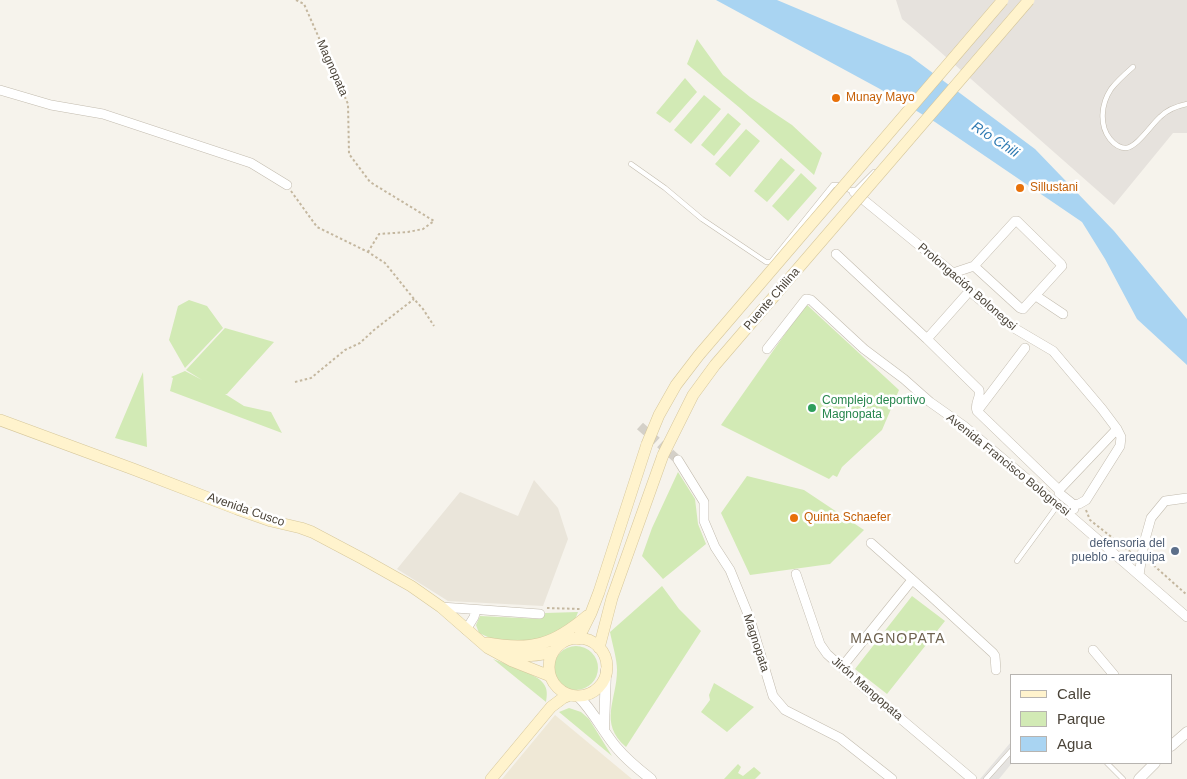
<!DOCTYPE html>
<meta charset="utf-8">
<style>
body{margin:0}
#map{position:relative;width:1187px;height:779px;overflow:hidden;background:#f6f3ec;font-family:Helvetica,sans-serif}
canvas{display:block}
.legend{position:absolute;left:1010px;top:674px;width:162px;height:90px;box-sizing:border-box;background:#fff;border:1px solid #b7b4b0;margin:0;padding:6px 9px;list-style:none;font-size:15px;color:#4b4439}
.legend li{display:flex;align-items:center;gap:10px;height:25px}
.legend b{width:25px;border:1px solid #b7b4b0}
</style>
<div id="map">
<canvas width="1187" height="779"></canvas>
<ul class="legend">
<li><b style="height:6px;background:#fff3cd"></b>Calle</li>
<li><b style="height:14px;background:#d2eab5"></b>Parque</li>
<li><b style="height:14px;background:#a9d4f2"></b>Agua</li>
</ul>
</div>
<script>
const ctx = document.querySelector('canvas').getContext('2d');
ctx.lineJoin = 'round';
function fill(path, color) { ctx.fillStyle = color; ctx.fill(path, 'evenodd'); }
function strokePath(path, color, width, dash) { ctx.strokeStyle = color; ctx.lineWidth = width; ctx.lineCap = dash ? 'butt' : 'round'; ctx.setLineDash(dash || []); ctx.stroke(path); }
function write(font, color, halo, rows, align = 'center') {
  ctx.font = font + ' Helvetica,sans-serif'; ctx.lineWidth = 5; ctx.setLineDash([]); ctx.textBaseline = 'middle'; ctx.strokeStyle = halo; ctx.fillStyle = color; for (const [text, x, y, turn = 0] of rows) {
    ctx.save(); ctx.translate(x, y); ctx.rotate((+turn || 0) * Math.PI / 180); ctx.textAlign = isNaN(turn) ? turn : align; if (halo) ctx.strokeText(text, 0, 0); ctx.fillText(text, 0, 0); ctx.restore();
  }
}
fill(new Path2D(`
 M534,480l24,28 10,31 -25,67 -95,-5 -51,-32 63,-77 58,24z`), '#eae5da');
fill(new Path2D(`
 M896,0h291v133h-14l-59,72 -185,-163 -27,-23z`), '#e6e2dd');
fill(new Path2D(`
 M555,715l77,64h-130z`), '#efe8d6');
fill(new Path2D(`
 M697,39l26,36 27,22 42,28 30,28 -8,22 -74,-67 -53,-44z
 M685,78l12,14 -27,31 -14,-10z
 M704,95l17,14 -30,35 -17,-14z
 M728,113l13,11 -27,32 -13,-11z
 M746,129l14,12 -30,36 -15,-13z
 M781,158l14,12 -28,32 -13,-11z
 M801,173l16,15 -29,33 -16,-15z
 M189,300l18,6 16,22 -38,40 -16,-28 9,-34z
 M806,304l93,86 -17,40 -40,37 -5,10 -4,-2 -4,4 -108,-54z
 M225,328l49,14 -47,52h-2l19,12 27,6 11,21 -112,-42 3,-13 -2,-1 14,-6 17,9 -16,-10z
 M143,372l4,75 -32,-9z
 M678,472l17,27 3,25 8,20 -43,35 -21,-23 10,-28z
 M747,476l57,14 60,40 -34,34 -80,11 -29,-62z
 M662,586l17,23 22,22 -75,116c-28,-24 -9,-47 -9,-77 0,-11 -5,-27 -7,-38z
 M912,596l33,25 -58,73 -32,-25z
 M578,612l-3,8 -20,14 -27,9 -29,-1 -20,-9 -3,-8 4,-9 61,3 4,-6z
 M554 668a22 22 0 1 1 44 0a22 22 0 1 1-44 0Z
 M493,659c12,5 44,15 50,24 5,6 4,12 3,19z
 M714,683l40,24 -27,25 -26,-20 9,-12 -1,-5z
 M569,708l12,4 8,7 23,37 -53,-44z
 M738,764l3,3 -3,6 5,3 11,-9 7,6 -6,6h-31z`), '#d2eab5');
fill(new Path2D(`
 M1011,742v21h1l-13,16h-19z`), '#e5e3e0');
fill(new Path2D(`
 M716,0h61l133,56 125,93 79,82 73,88v46l-50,-46 -32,-60 -23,-37 -147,-100 -55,-33z`), '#a9d4f2');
strokePath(new Path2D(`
 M640,426l38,34`), '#d4d0c8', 9, [9, 4.5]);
const service = new Path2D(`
 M1133,67c-8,7 -16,14 -22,22 -10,15 -12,36 -1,50 4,5 10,9 16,9 11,-1 25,-23 34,-31 7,-7 17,-11 27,-13
 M631,164l34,24 37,31 64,43h5l62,-77h6l15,7 20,-20
 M1017,561l41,-56
 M1107,763l16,16
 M986,779l25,-28`);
const minor = new Path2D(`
 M0,90l51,15 52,9 148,49 36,22
 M854,192l99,81 20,21 41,34 39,23 49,58 15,20 4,8 -1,9 -34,54 -7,4 -5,1
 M836,254l91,85 52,51c2,8 -5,14 -2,21l82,79
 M953,273l21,-7 41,-45h2l44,43 1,2 -39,43 -3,-1 -46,-42
 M1036,296l27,18
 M927,339l39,-44
 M767,349l39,-50 5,1 53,49 40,30 26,23 34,24 94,79 129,112
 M978,410l47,-62
 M678,460l26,42v19l11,26 15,23 20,49 23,77 12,14 55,28 52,41
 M1074,509v-4l-15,-12v-3l58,-61
 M871,543l62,55 60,55 2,3 1,14
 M796,574l24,70 7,10 41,37 104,88
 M1139,575l5,-32 7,-25 14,-17 22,-3
 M441,607l99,7
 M466,630l8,-13 2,-7
 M1093,650l21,25
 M842,667l70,-87`);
const tertiary = new Path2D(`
 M578,696c16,16 24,34 38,51 10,12 22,22 35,32
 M604,729l2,-59
 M1171,746l16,-14
 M1139,779l16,-16`);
const secondary = new Path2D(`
 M0,420l133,49 104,40 34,12 30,7 11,4 51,27 48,27 30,21 47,41 24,13 38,15
 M549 667a29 29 0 1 1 58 0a29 29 0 1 1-58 0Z
 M578,639l13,-26 8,-21 48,-148
 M487,643c44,8 66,2 100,-27
 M599,648l13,-50 51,-143
 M508,652c16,6 30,4 46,-1
 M491,779l60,-72 12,-9 7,-3`);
strokePath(service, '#c2bbae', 5.5);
strokePath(minor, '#c2bbae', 10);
strokePath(tertiary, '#c2bbae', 11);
strokePath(secondary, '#d6c79b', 12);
strokePath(new Path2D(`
 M296,0l8,4 44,100 1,50 21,28 64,39 -11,8 -15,3 -29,2 -11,18
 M291,191l26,36 51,25 17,11 29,36 9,10 11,17
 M295,382l16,-4 34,-28 15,-7 14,-13 40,-31
 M1086,510l4,10 43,34
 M1150,562l37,33
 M547,608l33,1`), '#c4b79f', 2, [2.5, 2.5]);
strokePath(service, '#fff', 4.5);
strokePath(minor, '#fff', 9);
strokePath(tertiary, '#fff', 10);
strokePath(secondary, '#fff3cd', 11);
const secondaryBridge = new Path2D(`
 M647,444l12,-29 17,-30 23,-30 304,-355
 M663,455l30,-60 22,-30 314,-365`);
strokePath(secondaryBridge, '#d6c79b', 12, []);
strokePath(secondaryBridge, '#fff3cd', 11);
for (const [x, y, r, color] of [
 [836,98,5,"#e8710a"],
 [1020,188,5,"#e8710a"],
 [812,408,5,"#2e9e5b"],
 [794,518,5,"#e8710a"],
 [1175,551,5,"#5c6f8a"]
]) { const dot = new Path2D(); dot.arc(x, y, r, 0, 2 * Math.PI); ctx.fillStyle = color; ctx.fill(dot); strokePath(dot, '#fff', 2); }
write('12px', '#4b4439', '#fff', [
 ["Magnopata",332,68,66],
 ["Prolongación Bolonegsi",967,287,41],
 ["Puente Chilina",772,299,-49],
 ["Avenida Francisco Bolognesi",1008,465,39],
 ["Avenida Cusco",246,510,19],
 ["Magnopata",756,643,72],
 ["Jirón Mangopata",867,689,41]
]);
write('12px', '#c56008', '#fff', [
 ["Munay Mayo",846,98],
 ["Sillustani",1030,188],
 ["Quinta Schaefer",804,518]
], 'left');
write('12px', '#27864d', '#fff', [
 ["Complejo deportivo",822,401],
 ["Magnopata",822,415]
], 'left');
write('12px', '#4e5e75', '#fff', [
 ["defensoria del",1165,544],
 ["pueblo - arequipa",1165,558]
], 'right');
write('italic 14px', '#2e7ab2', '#fff', [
 ["Río Chili",995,140,33]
]);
ctx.letterSpacing = '1px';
write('14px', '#6e6250', '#fff', [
 ["MAGNOPATA",898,639]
]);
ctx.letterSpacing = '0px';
</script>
